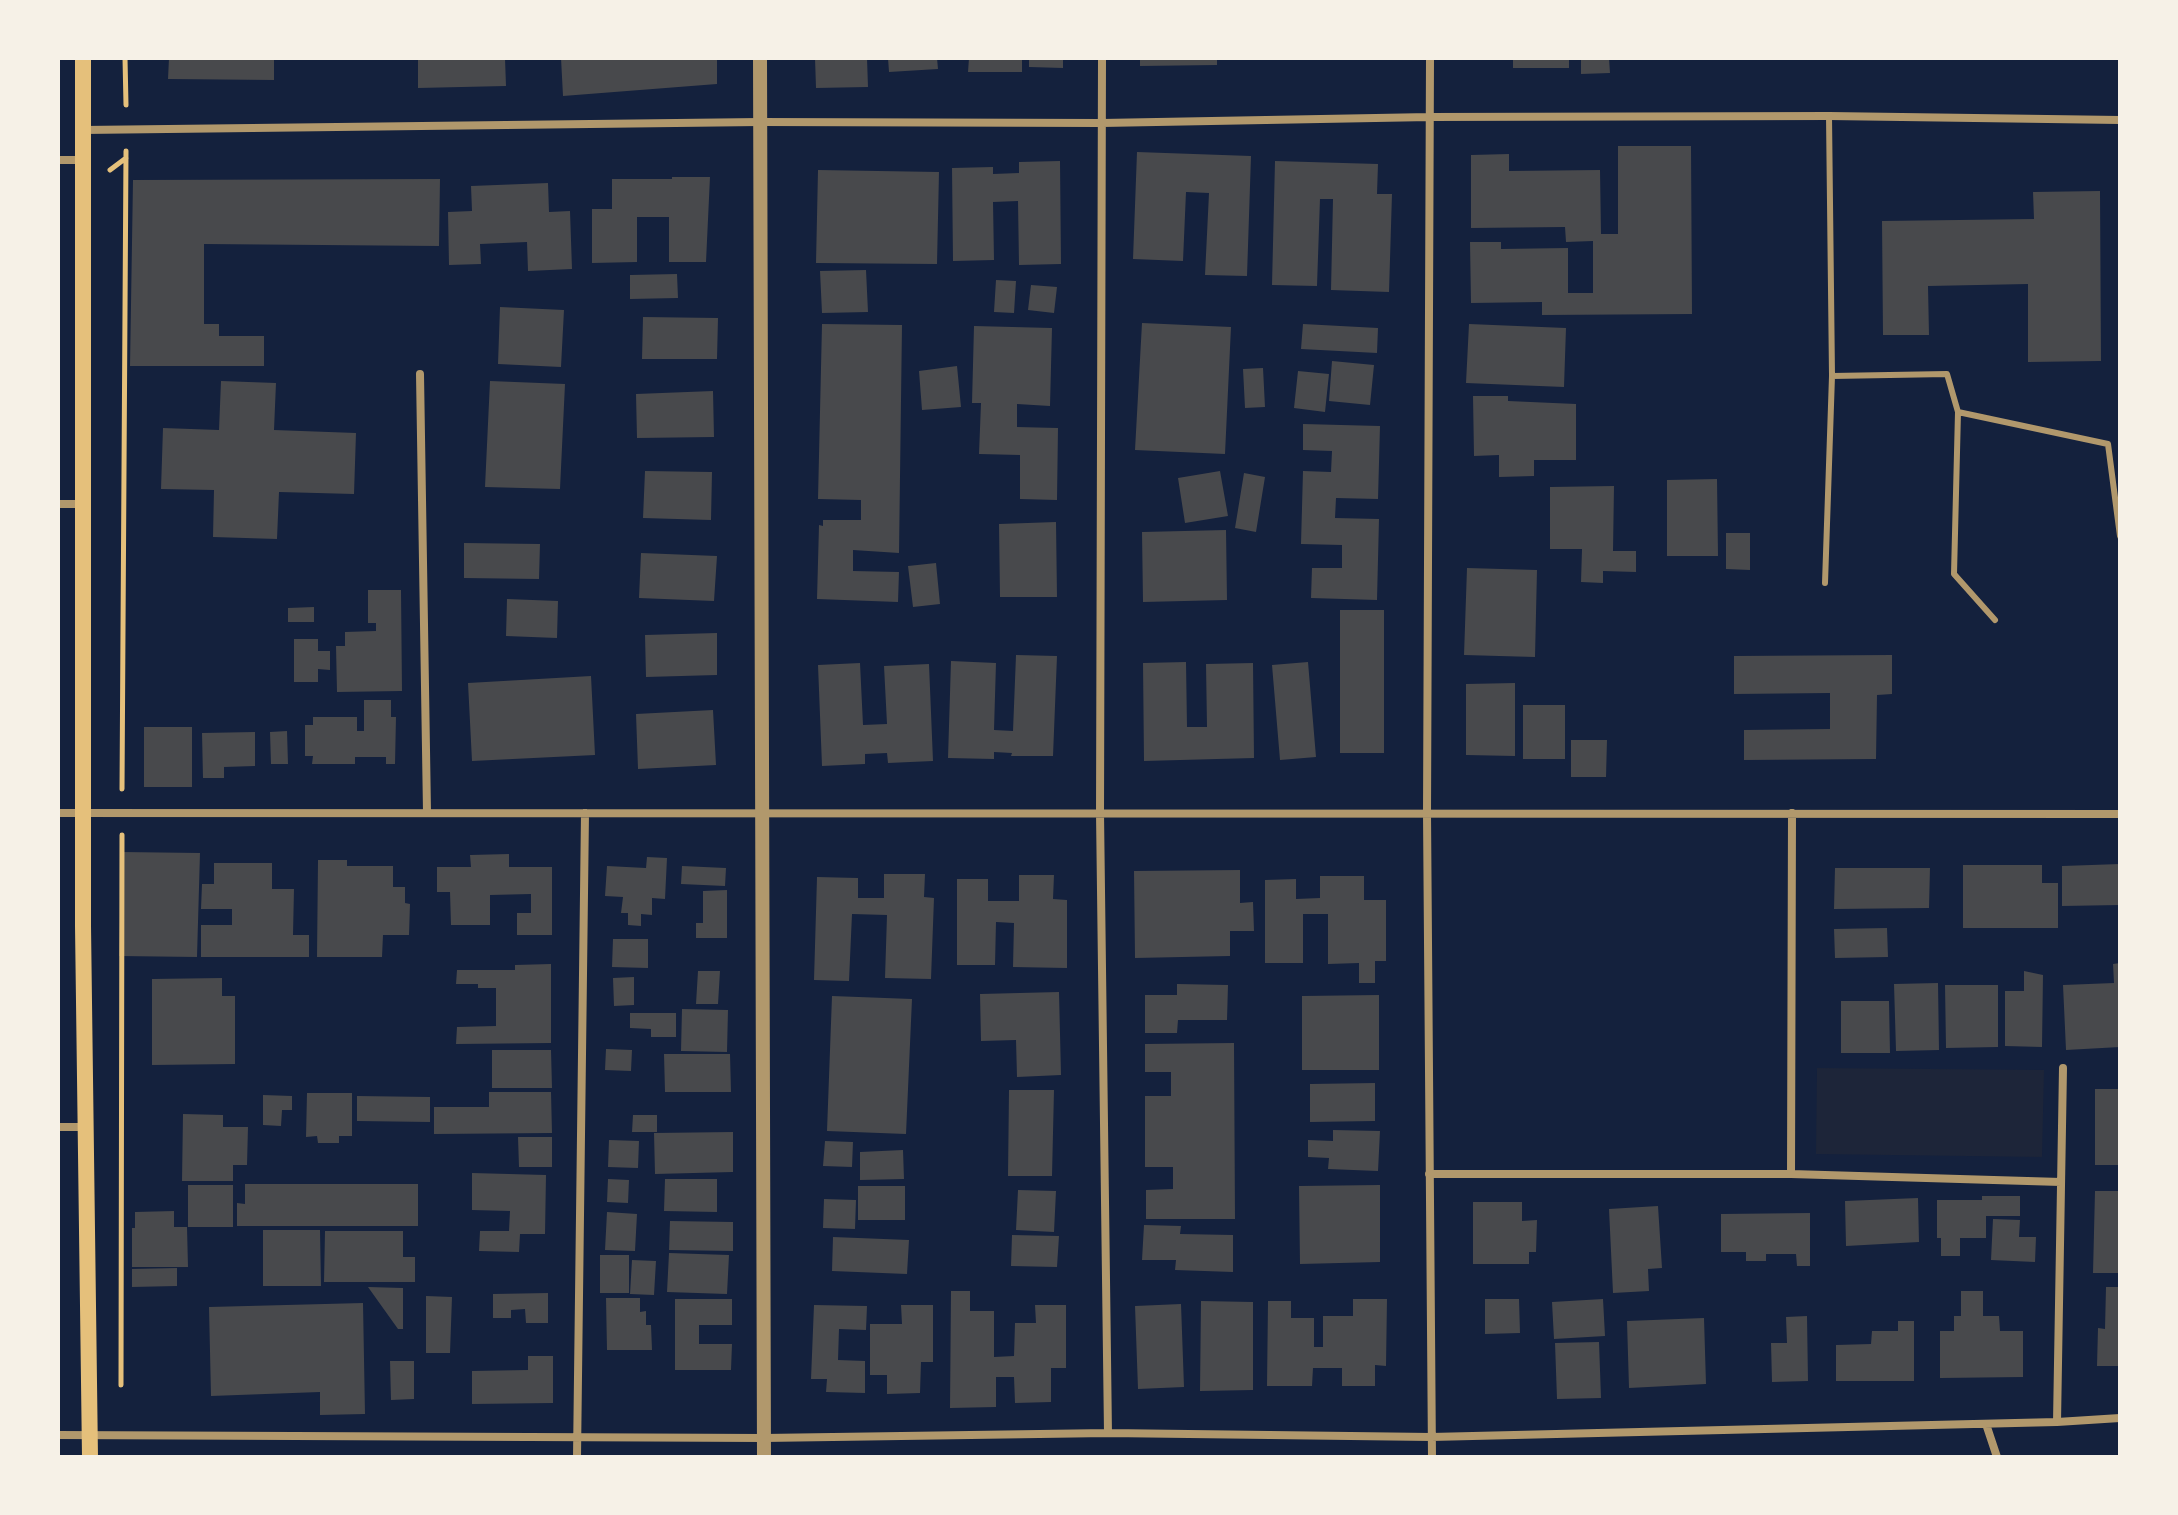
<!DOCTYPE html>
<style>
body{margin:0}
#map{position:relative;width:2178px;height:1515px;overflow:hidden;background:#14213d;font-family:Barlow,sans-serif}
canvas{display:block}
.frame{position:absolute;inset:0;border:60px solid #f6f1e7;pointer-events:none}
</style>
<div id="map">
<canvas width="2178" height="1515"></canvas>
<div class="frame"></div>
</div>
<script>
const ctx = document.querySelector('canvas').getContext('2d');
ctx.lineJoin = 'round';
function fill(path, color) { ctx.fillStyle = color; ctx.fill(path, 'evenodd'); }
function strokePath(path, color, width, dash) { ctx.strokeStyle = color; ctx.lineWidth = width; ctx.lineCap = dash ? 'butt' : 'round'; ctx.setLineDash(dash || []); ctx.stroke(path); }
fill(new Path2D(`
 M1817,1068l227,2 -2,87 -226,-3z`), '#1d2539');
fill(new Path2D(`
 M169,58h105v22l-106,-1z
 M418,58h87l1,28 -88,2z
 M561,58h156v26l-154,12z
 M815,58h52l1,29 -52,1z
 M888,58h49l1,11 -49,3z
 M969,58h53v14h-54z
 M1029,58h34v10l-34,-1z
 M1140,58h77v7l-77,1z
 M1513,58h56v10h-56z
 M1581,58h28l1,15 -29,1z
 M1618,146h73l1,168 -150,1v-13l-71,1 -1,-61h31v7l67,-1v45h25v-52l-27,1 -1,-15 -94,1v-73l38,-1v17l91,-1 1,64h17z
 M1137,152l114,4 -4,120 -42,-1 4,-82 -23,-1 -3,69 -50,-2z
 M1060,161l1,103 -42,1 -1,-64 -25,1 1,58 -41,1 -1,-93 41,-1v7l26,-1v-11z
 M1275,161l103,3 -1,30h15l-3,98 -58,-2 2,-91h-13l-3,87 -45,-1z
 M818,170l121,2 -2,92 -121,-1z
 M672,177h38l-4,85h-37v-45h-32v45l-45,1v-54h20v-30h60z
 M440,179l-1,67 -235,-2v80h15v12h45v30h-134l3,-186z
 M548,183l1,29 21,-1 2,58 -44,2 -1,-29 -47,2 1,20 -32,1 -1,-53 24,-1 -1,-25z
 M2100,191l1,170 -73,1v-78l-100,2 1,49h-46l-1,-114 152,-2 -1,-27z
 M866,270l2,42 -46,1 -2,-42z
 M677,274l1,24 -48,1v-24z
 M996,280l20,1 -2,32 -20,-1z
 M1031,285l26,2 -3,26 -26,-3z
 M500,307l64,3 -3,57 -63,-3z
 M643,317l75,1 -1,41h-75z
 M1142,323l89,4 -6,127 -90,-4z
 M822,324l80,1 -3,228 -46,-3v21l46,1 -1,30 -81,-3 2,-74 4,1v-6h38v-20l-43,-1z
 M1303,324l75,4 -1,25 -76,-4z
 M1469,324l97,4 -2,59 -98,-4z
 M974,326l78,2 -2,78 -33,-2v23l41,1 -1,72 -37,-1v-44l-41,-1 2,-51h-9z
 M1332,361l42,4 -4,40 -41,-4z
 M957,366l4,41 -39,3 -3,-39z
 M1263,368l2,39 -20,1 -2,-39z
 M1298,371l31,3 -4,38 -31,-4z
 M221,381l55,2 -2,47 82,3 -2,61 -75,-2 -2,47 -64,-2 1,-47 -53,-1 2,-61 56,2z
 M490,381l75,3 -5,105 -75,-2z
 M713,391l1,46 -77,1 -1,-44z
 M1473,396h35v5l68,3v56h-42v16l-35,1v-22l-25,1z
 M1303,424l77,2 -2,73 -42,-1 -1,20 44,1 -2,81 -66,-2 1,-30h30v-23l-41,-1 2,-73 28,1 1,-21 -29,-1z
 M645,471l67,1 -1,48 -68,-2z
 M1220,471l8,45 -43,7 -7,-45z
 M1244,473l21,4 -9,55 -21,-4z
 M1717,479l1,77h-51v-76z
 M1614,486l-1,65h23v21l-33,-1v12l-22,-1 1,-33h-32v-62z
 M1056,522l1,75h-57l-1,-73z
 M1226,530l1,70 -84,2 -1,-70z
 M1726,533h24v37l-24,-1z
 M464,543l76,1 -1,35 -75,-1z
 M641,553l76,3 -3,45 -75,-3z
 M936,563l4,41 -27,3 -5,-41z
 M1467,568l70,2 -2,87 -71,-2z
 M368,590h33l1,101 -65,1 -1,-46h9v-14l31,-1v-8h-8z
 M507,599l51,2 -1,37 -51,-2z
 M314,607v15h-26v-14z
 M1340,610h44v143h-44z
 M717,633v42l-71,2 -1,-42z
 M294,639h24v12h12v19l-12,-1v13h-24z
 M1016,655l41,1 -4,100h-42l1,-3 -18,-1v7l-46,-1 3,-97 45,2 -2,67 19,1z
 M1892,655v39l-15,1 -1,64 -132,1v-30l86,-1v-36l-96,1v-38z
 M1186,662l1,65h20l-1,-63 47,-1 1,95 -110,3 -1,-98z
 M1308,662l8,95 -36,3 -8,-95z
 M860,663l3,62 24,-1 -3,-58 45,-2 4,97 -45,2 -1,-10 -22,1v10l-43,2 -4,-101z
 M591,676l4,79 -123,6 -4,-78z
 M1515,683v73l-49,-1v-71z
 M364,700h27v17h5l-1,47h-9v-7h-31v7h-43l1,-8h-8v-31h8v-8h44v14h7z
 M1523,705h42v54h-42z
 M713,710l3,55 -78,4 -2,-55z
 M144,727h48v60h-48z
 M287,731l1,33h-17l-1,-32z
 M255,732v34l-31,1v11h-21l-1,-45z
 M1571,740h36l-1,37h-35z
 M122,852l78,1 -3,104 -78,-1z
 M509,854v13h43v68h-35v-22h14v-19l-41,1v30h-39l-1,-33h-13v-25h34l-1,-12z
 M647,857l20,1 -2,41 -13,-1v17l-11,-1v12l-13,-1v-12h-7l2,-16 -18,-1 2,-30 39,2z
 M318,860h29v6h46v21h12v16l5,1 -1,31h-26l-1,22h-65z
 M214,863h58v26h22l-1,46h16v22h-108v-32h31v-16h-31l1,-25h12z
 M2120,864v41l-58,1v-40z
 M1963,865h79v18h16v45h-95z
 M682,866l44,2 -1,18 -44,-2z
 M1835,868h95l-1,40 -95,1z
 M1240,870v33l13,-1 1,29h-24v25l-95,2 -1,-87z
 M884,874h41l-1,23 10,1 -3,81 -46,-1 2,-63 -35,-1 -3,67 -35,-1 3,-103 41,1v20h26z
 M1019,875h35l-1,24 14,1v68l-54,-1 1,-44 -18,-1 -1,43h-38v-86h31v22h31z
 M1320,876h44v24h22v61h-11v22h-16v-20l-31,1v-50h-25v49h-38v-83l31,-1v20l24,-1z
 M727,890v48h-31v-15h7v-32z
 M1887,928l1,29 -53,1 -1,-29z
 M613,939h35v29l-36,-1z
 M2120,963v84l-54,3 -3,-65 51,-2 -1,-19z
 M551,964v79l-95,1 1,-17 39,-1v-38h-18v-4h-22l1,-14h58v-5z
 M698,971h22l-2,33h-22z
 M2024,971l19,4 -1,72 -37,-1v-55h19z
 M634,977v28l-20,1 -1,-28z
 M222,978v18h13v68l-83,1v-86z
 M1938,983l1,67 -43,1 -2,-67z
 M1177,984l51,1 -1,35h-49l-1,13h-32v-38h32z
 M1945,985h53v62l-52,1z
 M1059,992l2,83 -44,2 -1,-37 -35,1 -1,-47z
 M1379,995v75h-77v-74z
 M832,996l80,3 -6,135 -79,-3z
 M1841,1001h48l1,52h-49z
 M682,1009l46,1 -1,42 -46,-1z
 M630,1013h46v24h-25v-8l-21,-1z
 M1234,1043l1,176h-89v-29l27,-1v-22h-28v-71h26v-24h-26v-28z
 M606,1049l26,1 -1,21 -26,-1z
 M492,1050h59l1,38h-60z
 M664,1054h66l1,38h-66z
 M1375,1083v38l-65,1v-38z
 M2095,1089h25v76h-25z
 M1009,1090h45l-2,86h-44z
 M489,1092h62l1,41 -118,1v-27h55z
 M307,1093h45v43h-13v7h-21l-1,-7 -11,1z
 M263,1095l29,1v14h-10l-1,16 -18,-1z
 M357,1096l73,1v25l-73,-1z
 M183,1114l40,1v12h25l-1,38h-14v16h-51z
 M633,1115h24v17h-25z
 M1333,1130l47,1 -2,40 -50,-2 1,-11 -21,-1v-17l25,1z
 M733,1132v40l-78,2 -1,-41z
 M518,1137h34v30h-33z
 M609,1140l30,1 -1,27 -30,-1z
 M825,1141l28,1 -1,25 -29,-1z
 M903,1150l1,29 -44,1v-28z
 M472,1173l74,2 -1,59h-25l-1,18 -40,-1 1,-20h29l1,-20 -38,-1z
 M608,1179l21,1 -1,23 -21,-1z
 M665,1179h52v33l-53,-1z
 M245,1184h173v42h-181v-23l8,1z
 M188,1185h45v42h-45z
 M1380,1185v77l-80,2 -1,-78z
 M858,1186h47v34h-47z
 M1018,1190l38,1 -2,41 -38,-2z
 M2095,1191h25v82h-27z
 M1982,1196h38v20h-34v22h-26v18h-19v-18h-4v-38h45z
 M1918,1198l1,44 -73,4 -1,-45z
 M824,1199l32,1 -1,29 -32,-1z
 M1473,1202h49v19l15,-1 -1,32h-7v12h-56z
 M1658,1206l4,62 -14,1 1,22 -36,2 -4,-84z
 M174,1211v16h13l1,40h-56v-39h3v-16z
 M607,1212l30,2 -2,37 -30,-1z
 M1810,1213v53h-13l-1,-12h-30v7h-20v-9h-25v-38z
 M1993,1219l27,1 -1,17h17l-1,25 -44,-2z
 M670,1221l63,1v29l-64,-1z
 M1144,1225l37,1 -1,8 53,1v37l-58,-2 1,-10h-34z
 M263,1230h57l1,56h-58z
 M325,1231h78v26h12v25h-91z
 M1012,1235l47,1 -2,31 -46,-1z
 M833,1237l76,3 -2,34 -75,-3z
 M669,1253l60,2 -2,39 -60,-2z
 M600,1255h29v38h-29z
 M632,1260l24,1 -2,34 -24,-1z
 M177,1268v18l-45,1v-18z
 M368,1287l35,1v41h-5z
 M2106,1287h14v79h-23l1,-38 7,1z
 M951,1291h19v20h24v46l20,-1 1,-33h21l-1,-18h31v63h-15v34l-36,1 -1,-26h-18v30l-46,1z
 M1961,1291h22v25h16l1,15h23v46l-83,1v-47h14v-15h7z
 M548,1293v30h-22l-1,-14 -14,1v8h-18v-24z
 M426,1296l26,1 -2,56h-24z
 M606,1298h34v14l6,-1v14h5l1,25h-45z
 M675,1299h57v26h-33v19h33l-1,26h-56z
 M1353,1299h34l-1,67 -11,-1v21h-33v-18h-29l-1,18h-45l1,-85h23v17h23v29h9v-31h30z
 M1485,1299h34l1,34 -35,1z
 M1603,1299l2,37 -51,3 -2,-37z
 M1201,1301l52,1v88l-53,1z
 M363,1303l2,111 -45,1v-23l-109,4 -2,-89z
 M1181,1304l3,83 -46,2 -3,-83z
 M814,1305l53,1 -1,24 -27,-1 -1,31 27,1v32l-39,-1 1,-13h-16z
 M901,1305h32v57h-12l-1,31 -33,1v-19h-17v-51h32z
 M1807,1316l1,65 -36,1 -1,-39h16l-1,-26z
 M1704,1318l2,66 -77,4 -2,-67z
 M1898,1321h16v60h-78v-36l35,-1 1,-13h26z
 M1599,1342l2,56 -44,1 -2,-56z
 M528,1356h25v47l-81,1v-33l56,-1z
 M390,1361h24v38l-23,1z`), '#48494c');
strokePath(new Path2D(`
 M125,58l1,47
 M110,170l16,-12
 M122,789l4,-638
 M121,1385l1,-550`), '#e5c07b', 5);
strokePath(new Path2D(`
 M1829,116l3,260 115,-2 11,38 150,32 12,92
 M1958,412l-4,162 41,46
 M1825,583l7,-207`), '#b1986c', 6);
strokePath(new Path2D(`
 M1102,58l-2,755 8,620
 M1430,58l-3,755 5,644
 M83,130l677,-8 342,1 328,-6 399,-1 291,4
 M58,160h23
 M420,374l7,438
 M58,504h24
 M58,813l2062,1
 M58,1127h27
 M1429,1174h362l270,8
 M1791,1174l1,-361
 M2057,1422l6,-354
 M1986,1424l11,33
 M58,1435l706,3 344,-5 323,4 626,-15 63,-4
 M577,1457l8,-644`), '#b1986c', 8);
strokePath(new Path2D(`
 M760,58l4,1399`), '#b1986c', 14);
strokePath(new Path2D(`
 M83,58v868l7,531`), '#e5c07b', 16);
</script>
